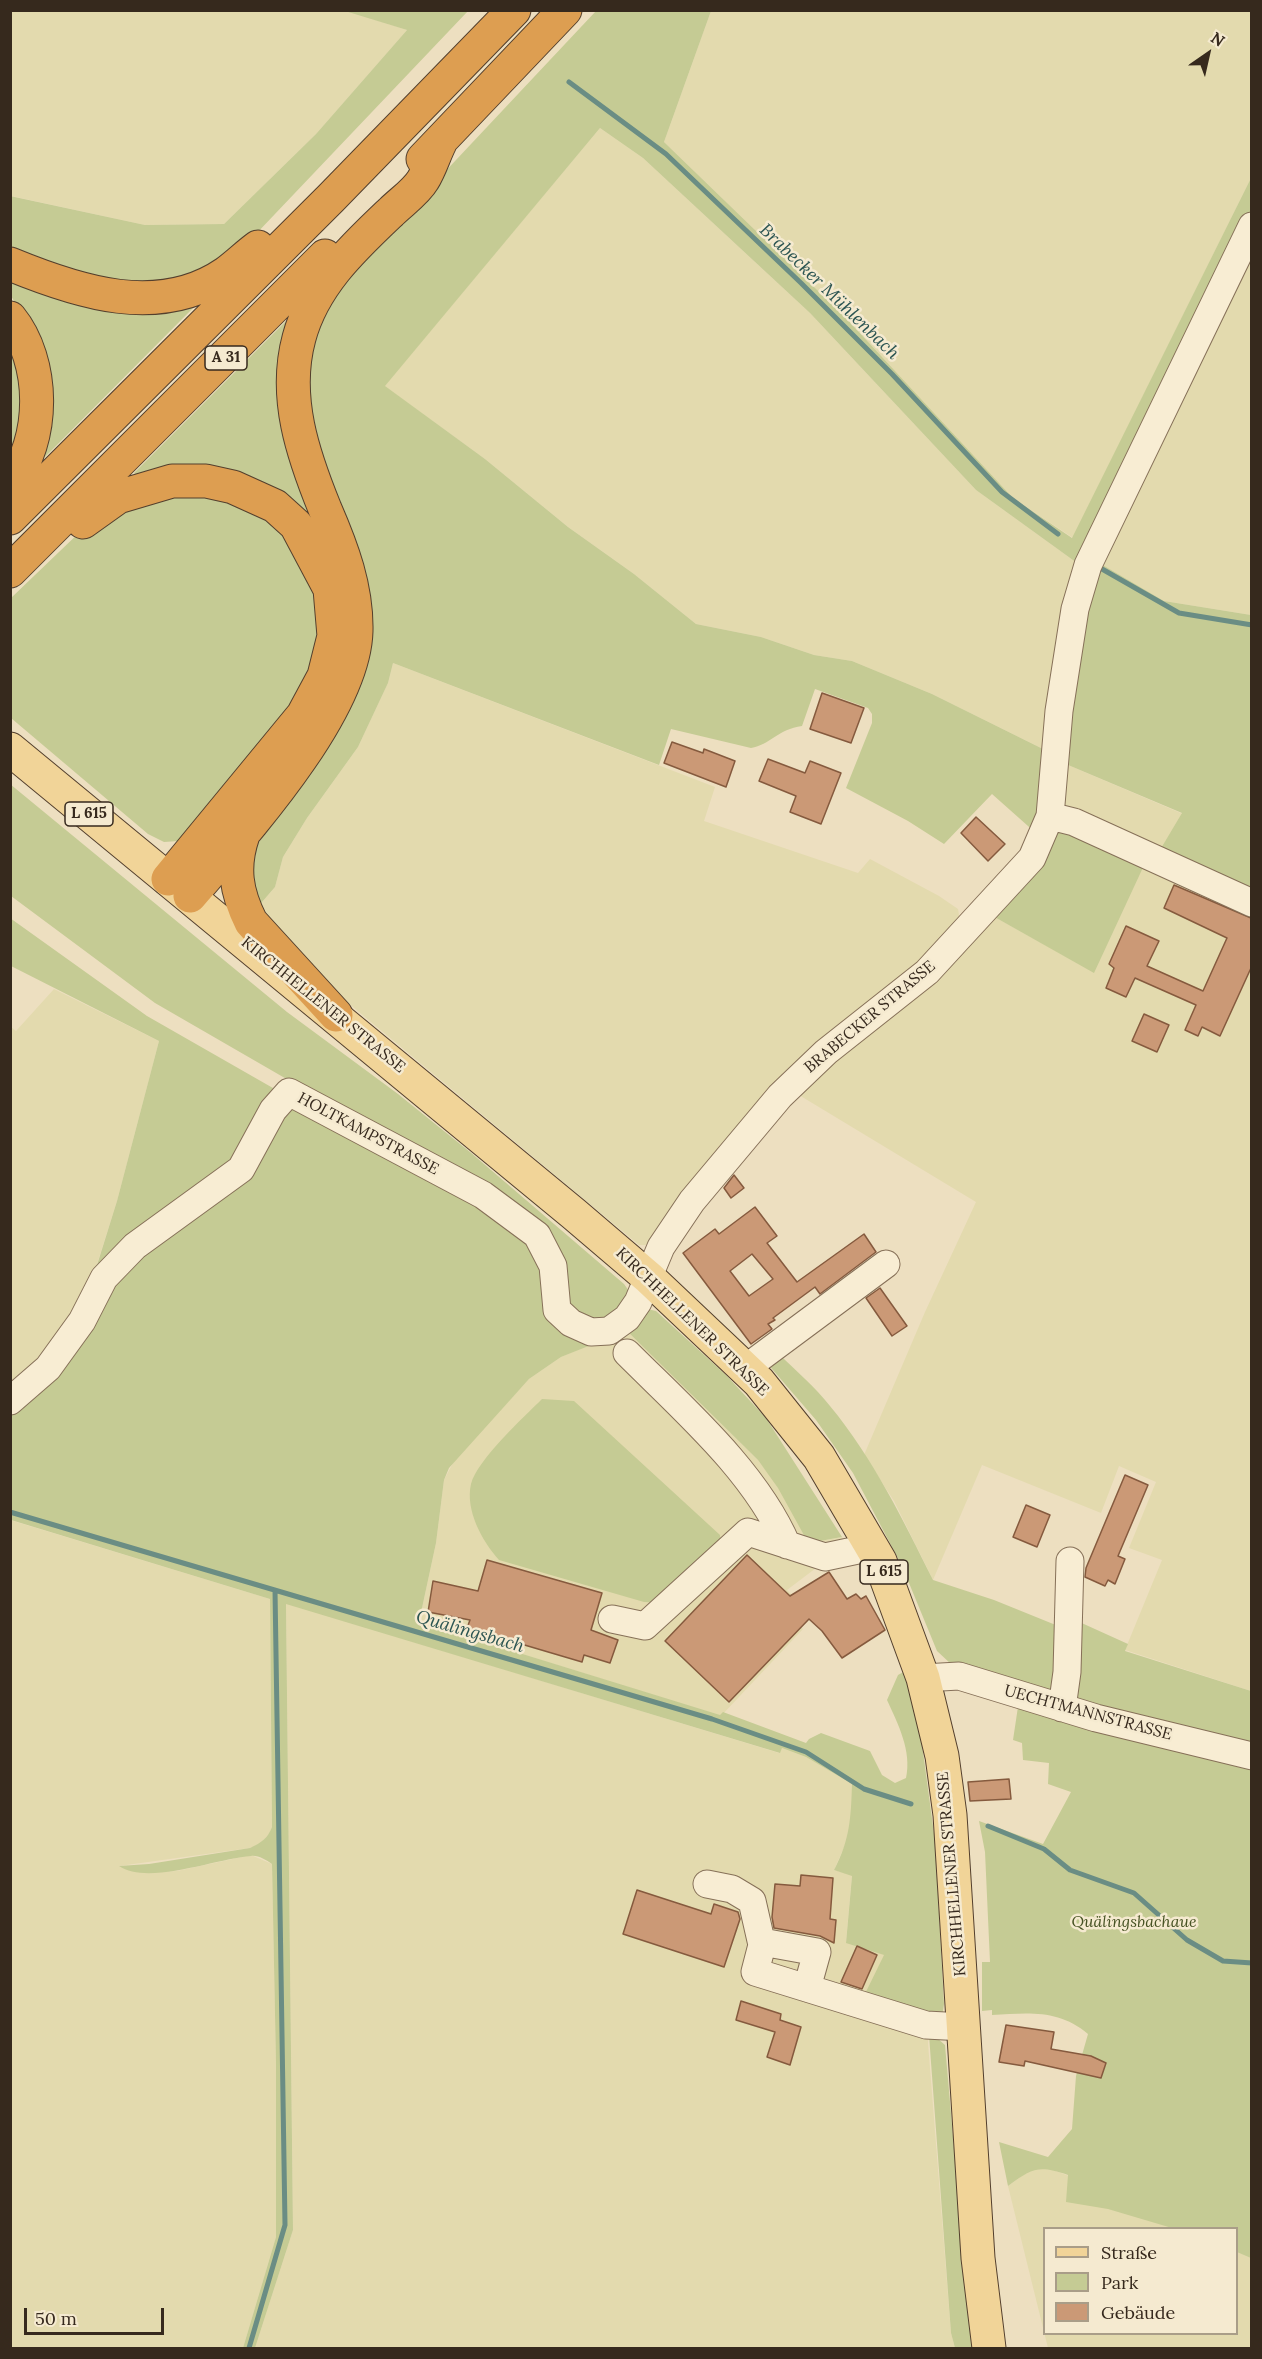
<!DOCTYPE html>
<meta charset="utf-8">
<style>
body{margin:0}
#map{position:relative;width:1262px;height:2359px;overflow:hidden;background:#eddfc0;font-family:Lora,serif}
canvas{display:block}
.frame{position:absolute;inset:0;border:12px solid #36291d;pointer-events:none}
.legend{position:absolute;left:1043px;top:2227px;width:195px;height:108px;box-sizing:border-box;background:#f5ead0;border:2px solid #a99d88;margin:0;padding:8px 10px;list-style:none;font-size:18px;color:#36291d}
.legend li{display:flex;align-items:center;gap:12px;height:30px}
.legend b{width:30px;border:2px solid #a99d88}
.north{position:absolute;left:1178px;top:24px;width:60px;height:60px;-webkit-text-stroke:4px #f5ead0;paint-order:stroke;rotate:34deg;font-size:16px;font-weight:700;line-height:24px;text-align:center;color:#36291d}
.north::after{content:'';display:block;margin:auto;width:21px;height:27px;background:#36291d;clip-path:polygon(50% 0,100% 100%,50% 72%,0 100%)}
.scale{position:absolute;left:24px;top:2308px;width:140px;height:27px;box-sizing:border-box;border:3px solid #36291d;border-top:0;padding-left:8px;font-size:18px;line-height:21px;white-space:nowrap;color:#36291d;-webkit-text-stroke:4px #f5ead0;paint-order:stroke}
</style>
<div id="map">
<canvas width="1262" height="2359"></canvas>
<div class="frame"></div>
<ul class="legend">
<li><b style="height:8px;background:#f1d498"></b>Straße</li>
<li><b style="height:16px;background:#c5cb94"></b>Park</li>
<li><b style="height:16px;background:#cb9976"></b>Gebäude</li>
</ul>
<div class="north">N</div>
<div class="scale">50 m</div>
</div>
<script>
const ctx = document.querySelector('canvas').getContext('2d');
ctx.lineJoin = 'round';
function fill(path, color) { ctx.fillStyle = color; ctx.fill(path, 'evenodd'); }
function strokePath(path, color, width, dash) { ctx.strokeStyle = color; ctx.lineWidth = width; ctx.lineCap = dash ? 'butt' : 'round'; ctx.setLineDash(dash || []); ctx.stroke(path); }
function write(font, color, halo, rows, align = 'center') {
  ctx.font = font + ' Lora,serif'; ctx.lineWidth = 5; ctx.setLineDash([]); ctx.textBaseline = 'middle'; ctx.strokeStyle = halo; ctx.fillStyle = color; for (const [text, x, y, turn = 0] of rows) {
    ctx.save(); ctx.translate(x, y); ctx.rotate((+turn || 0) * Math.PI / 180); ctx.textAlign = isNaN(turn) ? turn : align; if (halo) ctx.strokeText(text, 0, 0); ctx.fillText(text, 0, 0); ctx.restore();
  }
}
fill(new Path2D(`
 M345,10l62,20 -91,104 -92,90 -79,1 -134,-29v-185z
 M711,11h540v167l-178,360 -60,-40 -169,-182 -180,-174z
 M600,128l43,30 167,155 166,177 101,73 -30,188 -115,-57 -80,-33 -38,-6 -53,-18 -65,-13 -62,-50 -66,-47 -83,-68 -101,-73z
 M1251,243v372l-87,-14 -68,-40z
 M393,663l322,124 -11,34 154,52 12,-14 69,37 19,13 2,12 -314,324h-7l-321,-267 -62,-69 19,-22 8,-30 24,-39 51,-71 30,-64z
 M1061,762l122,52 -22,36 90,44v797l-126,-41 37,-90 -33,-12 27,-66 -37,-16 -18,47 -119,-48 -49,115 -39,-79 -30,-46 61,-143 51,-110 -182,-110 197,-177 103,57 -36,-142z
 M54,989l105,52 -42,160 -32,101 -74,92v-367l5,4z
 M625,1329l133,131 62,81 22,-4 12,24 -34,4 -33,25 15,15 -11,12 12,12 -82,87 -302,-94 17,-79 8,-63 12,-23 73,-78 32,-22z
 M10,1520l260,79 2,228 -2,6 -10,11 -10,4 -131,18 32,6 26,-1 74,-16 21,9 4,200v173l-33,111h-232z
 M286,1603l493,150 3,-5 24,9 46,27 1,31 -7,28 -12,27 18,5 -6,67 39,13 45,63 -2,25 23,290 4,15h-700l38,-118z
 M1047,2168l168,60h-171v106h192l1,-98 14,6v106h-203l-40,-162 22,-16z`), '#e3daae');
fill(new Path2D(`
 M345,11h123l-213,224 -70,45 -73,6 -101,-34 -1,-56 135,29 79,-1 92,-90 91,-104z
 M596,11h115l-47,131 180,174 169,182 59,40 179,-360v32l-174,353 -101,-73 -166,-177 -167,-155 -43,-30 -215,258 100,73 83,68 66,47 62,50 65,13 53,18 38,6 80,33 115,57 -10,83 -45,-40 -48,50 -36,-23 -62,-33 26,-65v-9l-4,-6 -53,-19 -13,37c-24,3 -32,19 -51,22l-80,-19 -12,36 -266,-102 -5,20 -30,64 -51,71 -24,39 -8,30 -19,22 -7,-53 84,-116 19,-36 -43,-277 -2,-62 18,-56 22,-33z
 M10,276l187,28 -156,157 -7,-128 -23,-37z
 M290,317l30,201 -13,3 -169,-43 -4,-5z
 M10,336l17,68 -17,65z
 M222,491l64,38 40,85 -9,58 -138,169 -15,1 -16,-8 -137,-116v-120l73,-70 51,-30z
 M1096,561l68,40 87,14v279l-91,-44 22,-37 -121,-51z
 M10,784l277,228 111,82 72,58 154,132 5,7 -4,18 -30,16 -25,-19 -6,-39 -229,-160 -180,-104 -144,-107z
 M1058,830l88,31 -52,112 -103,-58z
 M10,918l137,98 376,215 23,52 50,60 -35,14 -32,22 -80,89 -5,12 -8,63 -17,79 301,93 3,-3 83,31 3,-4 12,-6 49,18 12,24 13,8 11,-5c6,-27 -8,-54 -19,-78l11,-25 7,-4 16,66 14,104 9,163 -2,14 -80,-18 22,-45 -38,-12 6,-67 -18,-6c16,-30 17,-53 18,-86l-46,-27 -24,-9 -2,5 -494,-149 7,626 -38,118h-12l33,-111v-173l-4,-200c-6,-4 -14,-9 -21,-8 -33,2 -103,30 -132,10l30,-2 101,-16c11,-5 18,-10 22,-21l-2,-228 -259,-79v-111l9,-10 73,-121 24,-77 42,-160 -148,-75z
 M647,1309l9,2 70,64 40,43 76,119 -22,4 -15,-4 -27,-49 -20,-28 -133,-131z
 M778,1353c17,17 37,34 52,53 43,52 73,114 103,174l61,20 79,32 2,-12 53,24 -3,7 126,40v58l-300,-85 -14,-13 -35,-85 -49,-93 -37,-53 -50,-58z
 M542,1399l32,2 146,134 1,12 -57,56 -20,-1 -145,-42c-17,-19 -34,-50 -28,-76 6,-24 53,-67 71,-85z
 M1019,1700l232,62v496l-14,-6 -1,-24h-64l-64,-19 -42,-7 2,-27c-30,-10 -35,-7 -60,11l-9,-44 49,15 24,-28 4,-53 12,-42c-29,-25 -60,-21 -96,-19v-5l-10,1v-49h8l-5,-110 -6,-31 64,23 28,-52 -23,-8 1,-21 -26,-3 -1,-17 -9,-3z
 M929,2035l8,3 8,7 12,137 20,166h-22l-4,-15z`), '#c5cb94');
strokePath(new Path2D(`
 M569,82l97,72 135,129 91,91 110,118 56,42
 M1102,569l77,44 73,12
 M10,1512l702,207 94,33 58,37 47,15
 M988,1826l56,23 26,21 64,23 53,47 36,21 29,2
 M249,2348l36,-123 -10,-635`), '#6a8d84', 5);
const building = new Path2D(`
 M822,693l42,15 -13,35 -41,-14z
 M672,742l31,11 1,-4 31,12 -9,26 -62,-24z
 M768,759l37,14 5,-12 31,12 -20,51 -31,-12 6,-16 -37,-15z
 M976,817l29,27 -17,17 -27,-28z
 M1174,885l77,33v50l-31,68 -18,-9 -4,9 -13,-6 11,-25 -61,-27 -9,19 -20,-9 8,-20 -5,-4 17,-38 33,15 -12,25 56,25 24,-53 -63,-30z
 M1144,1014l25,11 -12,27 -25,-11z
 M734,1175l10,13 -13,10 -7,-10z
 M755,1207l22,29 -10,7 30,39 67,-48 12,18 -56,42 -5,-7 -42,31 2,2 -7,4 4,5 -21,15 -68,-91 32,-24 4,5zM752,1254l21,25 -24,17 -19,-25z
 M880,1288l27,38 -15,10 -26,-38z
 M1125,1475l23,10 -30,71 7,3 -10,25 -7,-4 -3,6 -20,-9 1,-9z
 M1026,1505l24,10 -13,32 -24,-10z
 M747,1555l43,41 39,-24 18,27 9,-5 5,5 5,-3 19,34 -43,28 -20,-27 -13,-12 -80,83 -64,-61z
 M487,1560l115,33 -11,37 27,10 -8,23 -26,-8 -2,7 -115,-34 3,-8 -42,-8 5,-31 45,10z
 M1009,1779l2,20 -41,2 -2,-19z
 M801,1875l32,3 -3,41 6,1 -2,23 -14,-7 -46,-8 -2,-11 3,-33 25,2z
 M637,1890l74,24 3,-10 24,8 2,7 -16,48 -101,-33z
 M857,1946l20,9 -15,34 -21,-7z
 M741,2001l40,13 -1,6 21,7 -11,38 -23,-8 8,-25 -39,-12z
 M1006,2025l48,7 -3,17 40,7 15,7 -5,15 -76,-17 -1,5 -25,-4z`);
fill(building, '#cb9976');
strokePath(building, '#855a3e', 1.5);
const minor = new Path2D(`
 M1050,816l24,6 178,81
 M627,1353c57,57 128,118 160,192
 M746,1368l140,-104
 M10,1401l38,-33 34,-47 22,-43 31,-32 106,-77 32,-59 16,-18 194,103 54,40 16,31 4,44 14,13 20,9 18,-1 18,-13 11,-16 23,-55 31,-46 88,-105 46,-44 101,-80 105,-114 18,-42 9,-105 16,-102 13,-44 164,-339
 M612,1619l33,7 103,-94 77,25 47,-10
 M923,1678l36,-2 137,42 156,38
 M1062,1708l5,-36 3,-111
 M707,1884l25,5 20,12 10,44 -7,27 171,53 38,2
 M762,1942l55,10 -10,36`);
const major = new Path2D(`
 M10,749l564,465 75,64 110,104 60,75 61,104 43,117 19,78 8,59 28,443 11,90`);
const highway = new Path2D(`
 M423,159l142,-149
 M10,264c68,28 149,55 216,9 11,-8 21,-18 32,-26
 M10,318c35,43 36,122 0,166
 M10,518l321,-320 183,-188
 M83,522l35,-25 54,-16h34l27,6 42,19 21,19 34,64 4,47 -10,40 -21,39 -135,164
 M10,571l315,-315
 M243,835c-11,32 -7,57 8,87l85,93
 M190,896c52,-61 164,-183 166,-265 1,-43 -14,-83 -31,-122 -22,-54 -42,-112 -26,-171 14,-53 54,-90 92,-126 10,-10 25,-20 32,-32 7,-11 11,-25 17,-37`);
strokePath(minor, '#867058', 29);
strokePath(major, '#533f2d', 35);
strokePath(highway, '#533f2d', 35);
strokePath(minor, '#f8edd3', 27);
strokePath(major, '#f1d498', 33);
strokePath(highway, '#dd9e51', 33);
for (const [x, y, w] of [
 [226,358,42],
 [89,814,48],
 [884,1572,48]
]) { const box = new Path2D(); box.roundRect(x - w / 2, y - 12, w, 24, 4.5); ctx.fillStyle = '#f5ead0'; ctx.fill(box); strokePath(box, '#36291d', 1.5); }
write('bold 15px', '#36291d', null, [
 ["A 31",226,358],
 ["L 615",89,814],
 ["L 615",884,1572]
]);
write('16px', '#36291d', '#f5ead0', [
 ["KIRCHHELLENER STRASSE",323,1005,39],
 ["BRABECKER STRASSE",870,1017,-40],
 ["HOLTKAMPSTRASSE",368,1134,28],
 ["KIRCHHELLENER STRASSE",692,1322,44],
 ["UECHTMANNSTRASSE",1088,1713,15],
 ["KIRCHHELLENER STRASSE",952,1874,-95]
]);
write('italic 16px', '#465223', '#f5ead0', [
 ["Quälingsbachaue",1134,1922]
]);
write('italic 18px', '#2c5552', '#f5ead0', [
 ["Brabecker Mühlenbach",829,292,44],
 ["Quälingsbach",470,1632,16]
]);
</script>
